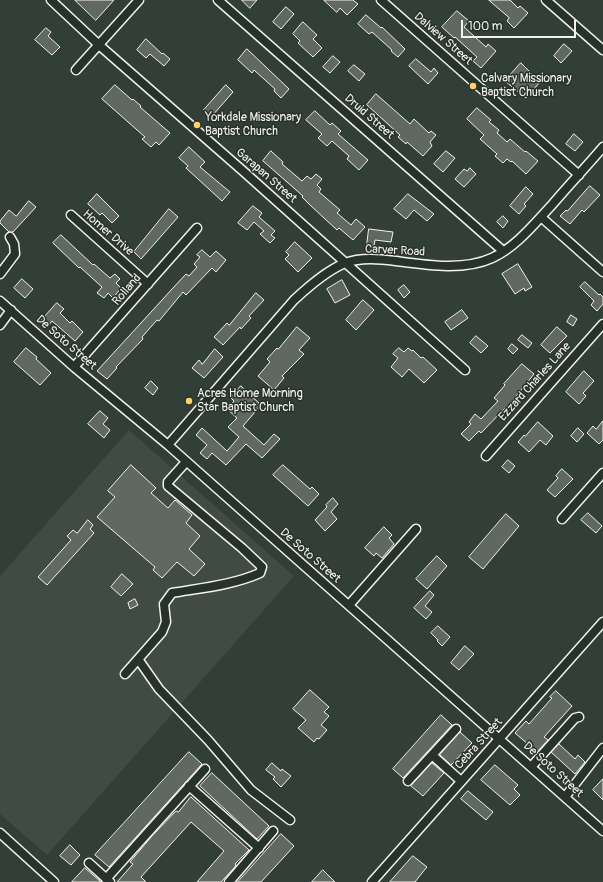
<!DOCTYPE html>
<style>
body{margin:0}
#map{position:relative;width:603px;height:882px;overflow:hidden;background:#323e38;font-family:Pangolin,sans-serif}
canvas{display:block}
.scale{position:absolute;left:461px;top:20px;width:115px;height:18px;box-sizing:border-box;border:2px solid #f4f1e8;border-top:0;padding-left:5px;font-size:12px;line-height:14px;white-space:nowrap;color:#f4f1e8;-webkit-text-stroke:3px #26332d;paint-order:stroke}
</style>
<div id="map">
<canvas width="603" height="882"></canvas>
<div class="scale">100 m</div>
</div>
<script>
const ctx = document.querySelector('canvas').getContext('2d');
ctx.lineJoin = 'round';
function fill(path, color) { ctx.fillStyle = color; ctx.fill(path, 'evenodd'); }
function strokePath(path, color, width, dash) { ctx.strokeStyle = color; ctx.lineWidth = width; ctx.lineCap = dash ? 'butt' : 'round'; ctx.setLineDash(dash || []); ctx.stroke(path); }
function write(font, color, halo, rows, align = 'center') {
  ctx.font = font + ' Pangolin,sans-serif'; ctx.lineWidth = 3; ctx.setLineDash([]); ctx.textBaseline = 'middle'; ctx.strokeStyle = halo; ctx.fillStyle = color; for (const [text, x, y, turn = 0] of rows) {
    ctx.save(); ctx.translate(x, y); ctx.rotate((+turn || 0) * Math.PI / 180); ctx.textAlign = isNaN(turn) ? turn : align; if (halo) ctx.strokeText(text, 0, 0); ctx.fillText(text, 0, 0); ctx.restore();
  }
}
fill(new Path2D(`
 M129,430l165,146 -247,279 -47,-41v-238z`), '#404b44');
const building = new Path2D(`
 M75,0h39l-18,20z
 M242,0h15l-7,8z
 M324,0h29l5,4 -11,11 -7,-7 -3,4z
 M489,0h21l8,8 2,-2 8,7 -14,15 -7,-7 2,-3z
 M286,7l8,7 -13,15 -8,-7z
 M457,11l12,10 -5,6 22,20 2,-3 8,7 -15,17 -8,-7 4,-4 -22,-20 -1,1 -12,-11z
 M366,15l15,13 1,-1 23,22 -7,8 -7,-6 1,-1 -20,-18 -3,2 -11,-10z
 M303,22l14,13 -4,4 9,9 -9,9 -15,-14 2,-2 -7,-7z
 M46,28l5,4 -3,4 12,11 -8,8 -17,-15z
 M146,39l16,15 1,-1 7,6 -6,7 -14,-12 -4,4 -9,-8z
 M564,44l8,7 -11,12 -7,-7z
 M247,49l42,40 -8,9 -7,-7 1,-2 -21,-19 -2,3 -14,-13z
 M333,56l7,6 -10,11 -7,-6z
 M416,59l15,13 3,-4 4,5 -10,11 -19,-18z
 M521,63l19,19 -14,16 -21,-17z
 M354,65l11,9 -6,7 -11,-10z
 M115,85l17,15 1,-1 8,7 -1,1 30,26 -11,12 -3,-3 -5,5 -9,-8 3,-2 -43,-38z
 M226,85l7,7 -21,24 -8,-6z
 M376,94l34,30 4,-5 15,14 2,-2 5,4 -6,7 2,4 -9,10 -16,-14 -1,2 -8,-7 2,-2 -33,-30z
 M477,108l14,12 -2,2 10,8 -2,3 10,9 3,-3 15,13 1,-1 12,10 -12,13 -14,-13 -1,1 -4,-3 -4,4 -8,-7 2,-2 -17,-15 4,-4 -17,-16z
 M315,111l15,14 2,-2 9,8 -3,3 30,26 -9,10 -12,-11 2,-3 -17,-15 -5,5 -9,-8 4,-4 -16,-14z
 M574,134l9,8 -8,9 -9,-7z
 M189,147l16,15 -5,5 30,25 -8,9 -36,-33 2,-2 -9,-8z
 M271,151l12,11 -1,2 20,17 5,-5 4,3 5,-5 6,5 -5,6 4,4 -2,3 21,18 -3,3 14,12 5,-6 9,8 -12,13 -14,-12 -2,2 -27,-25 -8,-8 1,-1 -40,-35z
 M446,151l9,7 -12,14 -9,-8z
 M470,168l6,6 -12,13 -9,-8 9,-10 3,2z
 M590,186l10,9 -16,17 -2,-2 -12,14 -10,-8 6,-6 1,1z
 M526,187l7,7 -9,10 2,2 -7,8 -9,-8z
 M97,194l22,22 -7,7 -10,-10 -2,2 -12,-11z
 M408,194l26,20 -7,7 -13,-11 -8,9 -12,-10z
 M29,201l7,6 -23,25h-4l-9,-9v-2l9,-11 7,6z
 M253,206l9,7 -3,4 16,14 -4,4 4,3 -5,5 -10,-9 4,-3 -10,-9 -7,8 -9,-7z
 M169,209l9,8 -37,42 -7,-7z
 M503,216l5,5 -5,7 -6,-6z
 M369,229l24,3 -2,10 -16,-2 -1,6 -7,-1z
 M61,235l32,30 1,-1 16,14 5,-4 5,5 -4,4 5,5 -8,10 -5,-5 -4,5 -7,-5 5,-6 -22,-20 -1,1 -26,-25z
 M295,242l17,16 -14,14 -13,-13 4,-4 -3,-3z
 M202,250l8,7 6,-6 10,9 -10,12 -4,-4 -26,27 -3,-3 -24,29 -2,-1 -15,17 1,2 -27,28 1,1 -10,11 -10,-8 76,-83 13,-14 3,2 8,-9 -3,-3 6,-7 -3,-2z
 M518,264l14,23 -7,4 -1,-3 -9,6 -13,-20z
 M22,279l11,10 -8,9 -11,-10z
 M342,280l8,15 -15,8 -8,-14z
 M585,282l14,13 1,-1 3,3v7l-6,7 -6,-6 3,-4 -14,-14z
 M404,285l6,7 -6,6 -6,-8z
 M256,293l8,7 -15,16 2,2 -10,11 -1,-2 -17,18 -9,-8 13,-14 2,2z
 M363,300l11,10 -18,20 -10,-10z
 M57,303l7,6 -4,4 10,10 2,-2 11,11 -8,9 -23,-20 -5,6 -6,-6z
 M462,310l6,8 -17,12 -6,-8z
 M571,315l6,4 -4,7 -6,-4z
 M297,327l13,11 -11,12 5,4 -22,22 2,2 -10,12 -16,-14 12,-14 -3,-3 10,-11 1,1z
 M557,327l10,9 -17,17 -9,-8z
 M522,335l10,8 -4,5 -10,-8z
 M476,336l12,10 -7,7 -11,-10z
 M512,344l6,5 -5,5 -5,-5z
 M26,348l11,9 -1,2 15,14 -11,12 -26,-23z
 M399,348l5,4 4,-4 4,3 1,-1 8,8 2,-1 14,13 -13,13 -15,-14 -7,8 -11,-10 7,-9 -5,-4z
 M215,349l8,8 -19,21 -12,-10 7,-8 3,4z
 M522,364l12,10 -28,35 -1,-1 -24,25 -2,-2 -10,10 -8,-7 10,-10 -2,-2 6,-8 6,5 17,-18 -4,-3 11,-13 -1,-1z
 M584,371l10,10 -11,12 3,3 -7,8 -13,-12z
 M151,381l7,7 -5,7 -8,-7z
 M241,386l20,19 -18,21 21,19 10,-11 6,5 -18,19 -16,-14 -20,21 -14,-12 -5,6 -7,-6 7,-8 -11,-10 6,-7 25,23 12,-14 -11,-10 9,-9 -10,-9 7,-8 -3,-3z
 M100,411l8,7 -5,6 7,6 -6,8 -16,-14z
 M603,421v19l-4,4 -12,-11 6,-7 3,3z
 M538,422l15,14 -7,9 -6,-5 -11,12 -11,-10 6,-7 1,1z
 M578,428l6,6 -7,8 -6,-6z
 M508,460l7,6 -6,7 -7,-6z
 M131,465l25,23 -5,5 17,15 7,-8 17,15 -6,8 14,13 -11,13 16,15 -11,12 -17,-14 -15,16 -9,-8 2,-3 -58,-50 18,-20 -7,-6z
 M283,465l27,24 2,-2 7,7 -11,12 -35,-31z
 M562,469l11,10 -18,18 -8,-7 11,-12 -2,-2z
 M333,498l5,6 -7,8 6,7 -12,12 -10,-11 12,-13 -1,-2z
 M588,513l14,13 -6,7 -15,-13z
 M506,514l13,12 -36,43 -14,-12z
 M88,520l5,5 -3,4 4,4 -47,52 -9,-8 33,-37 -4,-4 6,-6 4,3z
 M384,527l8,8 -3,3 5,6 -12,14 -6,-5 -2,3 -9,-8z
 M437,556l10,10 -20,23 -11,-10z
 M122,574l11,10 -12,12 -10,-9z
 M430,591l4,4 -9,11 7,6 -6,7 -12,-11z
 M135,599l3,6 -8,4 -2,-6z
 M438,626l12,11 -8,9 -5,-5 1,-1 -7,-7z
 M465,646l9,8 -15,16 -8,-7z
 M310,690l19,17 -5,5 5,4 -8,9 6,5 -8,9 -2,-1 -3,4 -16,-14 8,-8 -13,-11z
 M556,691l16,15 -28,31 4,3 -11,12 -22,-19 11,-12 3,3 23,-26 -2,-1z
 M441,715l11,10 -49,53 -10,-9z
 M460,732l12,11 -21,22 -11,-10z
 M559,744l16,15 3,-4 7,7 -10,12 -24,-22z
 M189,752l13,12 -93,103 -14,-12z
 M272,763l9,8 1,-2 9,7 -10,11 -8,-8 2,-2 -9,-7z
 M432,763l12,10 -21,23 -12,-10z
 M495,765l23,20 -4,4 6,6 -10,10 -29,-25z
 M212,773l57,53 -12,13 -57,-53z
 M603,779v21l-10,-10z
 M468,791l25,21 -7,8 -25,-21z
 M191,797l58,53 -14,14 1,1 -2,3 -13,14h-24l27,-31 -33,-29 -50,55 5,5h-29l16,-18 -3,-2 22,-26 24,-25 2,1z
 M281,834l13,12 -9,10 -24,26h-23z
 M70,845l10,10 -9,10 -11,-9z
 M413,856l14,11 -5,6 -7,9h-25z
 M85,868l16,14h-29z
 M323,870l12,12h-23z`);
fill(building, '#5f6861');
strokePath(building, '#f4f1e8', 1);
const minor = new Path2D(`
 M51,0l48,45 144,126 222,199
 M218,0l285,251
 M381,0l198,175
 M546,0l57,50
 M76,70l63,-70
 M71,215l77,69
 M541,217l62,55
 M0,274l15,-20 -1,-10 -4,-7
 M0,301l74,66 94,78 435,386
 M0,325l11,-15
 M74,367l123,-139
 M168,445l126,-145c15,-14 32,-29 51,-37 16,-6 35,-4 51,-2 30,4 68,10 96,-3 24,-11 42,-34 59,-52 17,-20 35,-39 52,-59
 M486,456l117,-132
 M562,519l41,-46
 M349,605l67,-76
 M138,659l21,30 49,51 43,50 39,30
 M125,674l37,-42 4,-10 -2,-18 8,-11c29,-5 61,-8 88,-20l2,-6 -20,-19 -74,-62v-4l18,-20
 M432,755l29,26
 M531,767l44,-49 4,-1
 M408,781l48,-52
 M189,786l70,62
 M565,797l38,-49
 M0,833l54,49
 M89,863l21,19
 M106,879l99,-110
 M229,882l44,-51
 M372,882l231,-260`);
strokePath(minor, '#f4f1e8', 11);
strokePath(minor, '#26332d', 8);
for (const [x, y, r, color] of [
 [473,86,4,"#ffd166"],
 [197,125,4,"#ffd166"],
 [189,401,4,"#ffd166"]
]) { const dot = new Path2D(); dot.arc(x, y, r, 0, 2 * Math.PI); ctx.fillStyle = color; ctx.fill(dot); strokePath(dot, '#26332d', 1.5); }
write('12px', '#f4f1e8', '#26332d', [
 ["Dalview Street",443,39,41],
 ["Druid Street",369,117,41],
 ["Garapan Street",266,176,41],
 ["Homer Drive",108,233,41],
 ["Carver Road",395,251,3],
 ["Rolland",127,290,-49],
 ["De Soto Street",66,343,41],
 ["Ezzard Charles Lane",535,382,-48],
 ["De Soto Street",310,556,41],
 ["Cebra Street",479,744,-48],
 ["De Soto Street",553,770,42]
]);
write('12px', '#f4f1e8', '#26332d', [
 ["Calvary Missionary",481,79],
 ["Baptist Church",481,93],
 ["Yorkdale Missionary",205,118],
 ["Baptist Church",205,132],
 ["Acres Home Morning",197,394],
 ["Star Baptist Church",197,408]
], 'left');
</script>
